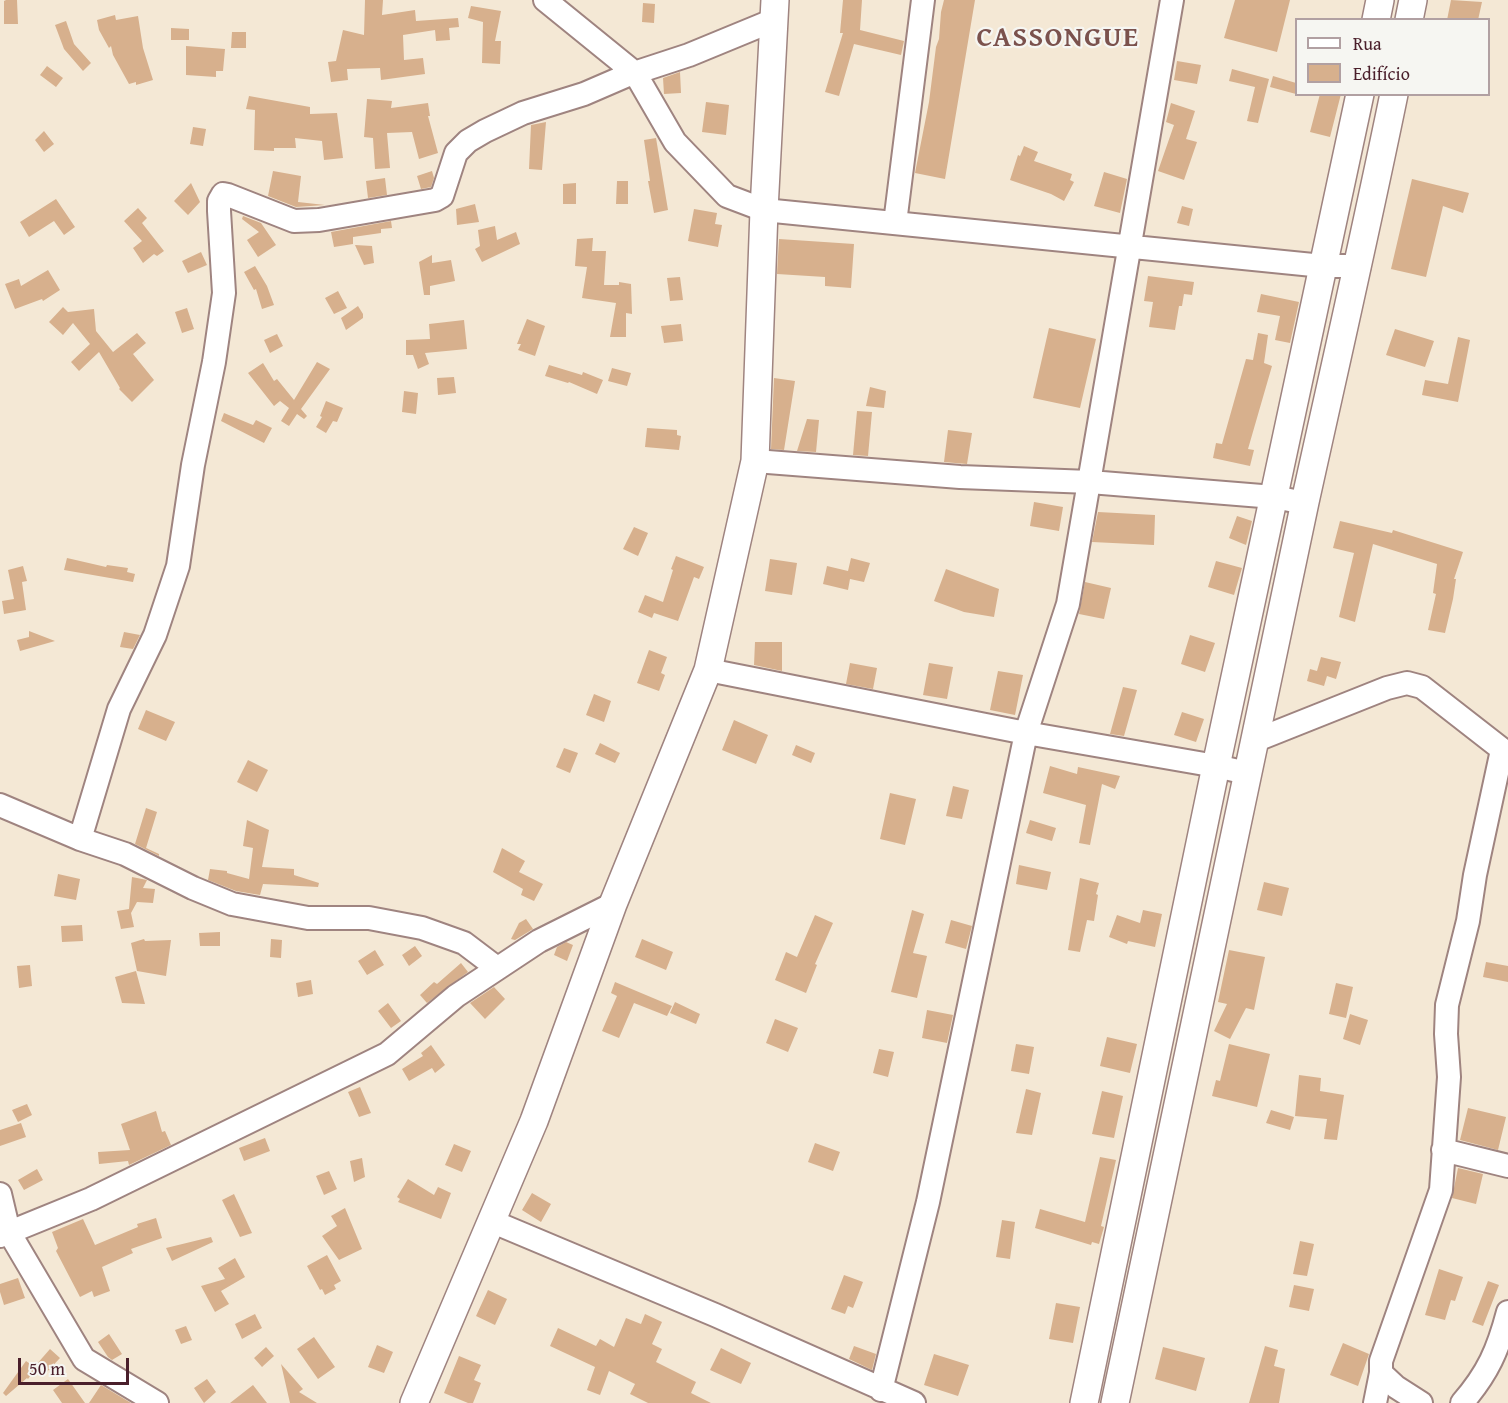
<!DOCTYPE html>
<meta charset="utf-8">
<style>
body{margin:0}
#map{position:relative;width:1508px;height:1403px;overflow:hidden;background:#f4e8d5;font-family:"Gentium Book Plus",serif}
canvas{display:block}
.legend{position:absolute;left:1295px;top:18px;width:195px;height:78px;box-sizing:border-box;background:#f6f6f2;border:2px solid #b1a0a2;margin:0;padding:8px 10px;list-style:none;font-size:18px;color:#4a1f2b}
.legend li{display:flex;align-items:center;gap:12px;height:30px}
.legend b{width:30px;border:2px solid #b1a0a2}
.scale{position:absolute;left:18px;top:1358px;width:111px;height:27px;box-sizing:border-box;border:3px solid #4a1f2b;border-top:0;padding-left:8px;font-size:18px;line-height:21px;white-space:nowrap;color:#4a1f2b;-webkit-text-stroke:4px #f6f6f2;paint-order:stroke}
</style>
<div id="map">
<canvas width="1508" height="1403"></canvas>
<ul class="legend">
<li><b style="height:8px;background:#fff"></b>Rua</li>
<li><b style="height:16px;background:#d7b08d"></b>Edifício</li>
</ul>
<div class="scale">50 m</div>
</div>
<script>
const ctx = document.querySelector('canvas').getContext('2d');
ctx.lineJoin = 'round';
function fill(path, color) { ctx.fillStyle = color; ctx.fill(path, 'evenodd'); }
function strokePath(path, color, width, dash) { ctx.strokeStyle = color; ctx.lineWidth = width; ctx.lineCap = dash ? 'butt' : 'round'; ctx.setLineDash(dash || []); ctx.stroke(path); }
function write(font, color, halo, rows, align = 'center') {
  ctx.font = font + ' "Gentium Book Plus",serif'; ctx.lineWidth = 4.5; ctx.setLineDash([]); ctx.textBaseline = 'middle'; ctx.strokeStyle = halo; ctx.fillStyle = color; for (const [text, x, y, turn = 0] of rows) {
    ctx.save(); ctx.translate(x, y); ctx.rotate((+turn || 0) * Math.PI / 180); ctx.textAlign = isNaN(turn) ? turn : align; if (halo) ctx.strokeText(text, 0, 0); ctx.fillText(text, 0, 0); ctx.restore();
  }
}
fill(new Path2D(`
 M6,0h11l1,24h-14v-23z
 M365,0h18l-1,15 33,-5 1,11 42,-3 1,9 -10,1 1,12 -14,1 -1,-11 -32,5 1,25 19,-2 2,16 -44,6 -1,-12 -33,1 1,11 -17,2 -3,-20 8,-1 7,-31 21,5z
 M843,0h19l-2,30 44,11 -3,14 -47,-11 -15,52 -14,-4 18,-59h-3z
 M944,0h31l-30,179 -30,-6 14,-71 7,-55 3,-8 2,-27z
 M1235,0h55l-13,52 -53,-14z
 M1451,0l31,2 -4,18h-31z
 M643,3l12,1 -1,19 -12,-1z
 M471,6l30,5 -6,30h6l-1,23 -18,-1 1,-41 -15,-4z
 M115,15l1,5 22,-4 5,32 10,32 -17,5v-3l-7,2 -16,-29 -2,-9 -2,2 -10,-18 -2,-10z
 M66,21l8,23 17,19 -8,8 -19,-22 -9,-24z
 M171,28l18,1v11h-18z
 M232,32h14v16h-15z
 M186,46l39,3 -2,22h-7v6l-30,-2z
 M1177,61l24,4 -4,19 -23,-4z
 M47,66l16,12 -7,9 -16,-12z
 M1232,69l37,10 -11,44 -11,-2 8,-34 -26,-6z
 M680,72l1,21 -17,1 -1,-16z
 M1273,76l23,7v11l-26,-7z
 M1320,94h21l-11,43 -20,-5z
 M249,96l61,11v7l27,-1 6,45 -19,2 -2,-19 -27,-3 1,10h-22v3l-20,-1 1,-40 -9,-1z
 M367,99l25,2 -1,7 37,-5 2,13h-2l10,37 -19,6 -7,-27 -25,1 3,35 -15,1 -2,-31 -9,-1z
 M706,102l23,3 -3,30 -24,-3z
 M1171,103l24,8 -9,28 11,3 -13,38 -26,-9 16,-46 -8,-3z
 M546,122l-4,48 -13,-1 2,-44z
 M193,127l13,2 -3,17 -13,-2z
 M44,131l10,13 -10,8 -9,-12z
 M656,138l12,72 -14,3 -6,-32h2l-6,-41z
 M1024,146l14,6 -4,9 38,13 -2,6 4,2 -10,19 -13,-7 -41,-14 8,-25 2,1z
 M273,171l28,5 -3,26 27,3 -29,2 -28,-11z
 M432,171l2,7 -3,9 -10,2 -4,-13z
 M1104,172l23,7 -7,34 -26,-7z
 M385,178l2,17 -19,3 -2,-17z
 M1412,179l57,14 -6,20 -20,-7 -17,71 -35,-8z
 M617,181h11v23h-12z
 M191,183l9,19 -12,13 -14,-14z
 M576,183v21h-13v-20z
 M56,199l19,28 -11,8 -10,-14 -25,16 -9,-15z
 M475,204l4,18 -22,3 -1,-16z
 M1182,206l11,3 -4,17 -12,-3z
 M138,208l9,10 -5,5 22,28 -7,5 -3,-2 -11,9 -10,-15 9,-7 -18,-20z
 M694,209l23,4 -2,11 7,1 -4,22 -30,-6z
 M243,216l18,7 15,22 -18,12 -11,-17 12,-8 -17,-13z
 M391,221l1,7 -11,1v4l-28,4v7l-19,3 -3,-15z
 M495,226l2,14 19,-8 4,12 -38,18 -7,-13 5,-3 -2,-16z
 M593,238l-1,13h14l-2,34h15v-3l12,2 1,30 -6,-1v24h-16l6,-34 -34,-5 5,-31 -12,-1 2,-27z
 M779,239l75,5 -3,44 -26,-2v-9l-48,-3z
 M355,245l17,1 2,17 -10,2z
 M201,252l6,13 -19,8 -6,-12z
 M432,255v8l19,-3 4,21 -25,5v9h-6l-5,-33z
 M255,266l12,20 7,19 -12,4 -6,-20 -2,1 -10,-18z
 M48,270l12,20 -17,11 -1,-2 -27,10 -10,-25 14,-5 2,7z
 M1148,276l46,6 -2,13 -8,-1 -2,12h-3l-4,24 -26,-3 4,-25 -9,-1z
 M680,277l3,23 -13,1 -3,-23z
 M338,291l9,17 -13,6 -9,-16z
 M1261,294l38,8 -9,41 -15,-3 5,-24 -23,-4z
 M358,306l5,8v4l-17,12 -5,-12z
 M63,307l5,5 26,-3 2,22 17,21 24,-19 9,10 -13,11 21,26 -22,22 -13,-13 1,-1 -21,-36 -20,19 -8,-9 19,-18 -17,-21 -10,12 -14,-13z
 M187,308l7,21 -12,4 -7,-21z
 M527,319l18,7 -10,30 -17,-6 3,-6h-4z
 M464,320l3,29 -42,4 4,11 -11,5 -5,-14h-7v-15l24,-1 -1,-15z
 M681,324l2,17 -19,2 -3,-17z
 M1049,328l47,11 -16,69 -47,-10z
 M1395,329l39,12 -9,26 -39,-12z
 M1258,333l10,2 -4,28 8,3 -24,83 6,1 -4,16 -37,-8 3,-15 6,1 24,-85 7,1z
 M277,334l6,12 -13,7 -6,-13z
 M1458,337l12,3 -12,62 -36,-7 3,-15 23,4z
 M317,362l13,7 -29,40 6,7 -3,3 -7,-5 -8,12 -8,-5 8,-13 -9,-7 -6,5 -26,-33 15,-10 11,18 3,-2 17,21z
 M549,365l33,10 1,-3 20,8 -6,14 -28,-12 -1,1 -23,-7z
 M612,368l19,5 -4,13 -19,-5z
 M454,377l2,16 -18,2 -1,-17z
 M774,378l21,3 -11,69 -13,-1z
 M870,387l16,4 -2,17 -18,-2z
 M404,391l14,2 -2,21 -14,-2z
 M326,401l17,7 -6,14 -4,-1 -7,12 -10,-6 6,-10 -2,-1z
 M857,411l15,1 -4,44 -15,-1z
 M224,413l29,12 3,-5 16,8 -8,15 -43,-22z
 M807,419l12,1 -3,32 -19,-1z
 M647,428l30,2v5l4,1 -2,14 -34,-3z
 M948,430l24,3 -5,31 -23,-2z
 M1034,502l29,5 -4,24 -29,-5z
 M1098,512l57,3 -1,30 -62,-3z
 M1237,516l15,5 -6,24 -17,-7z
 M1340,521l52,12 1,-3 70,22 -9,27h2l-3,20 -8,34 -17,-3 8,-36 -3,-1 4,-29 -64,-20 -18,78 -16,-5 15,-64 -21,-5z
 M634,527l14,6 -10,23 -15,-7z
 M676,556l28,11 -5,12 -5,-2 -16,44 -24,-8 -2,5 -14,-6 7,-17 18,7 10,-32 -2,-1z
 M67,558l39,9 1,-2 21,3 -1,4 8,2 -2,8 -69,-12z
 M851,558l19,5 -6,19 -14,-3 -2,11 -25,-6 4,-18 21,5z
 M770,559l27,4 -5,32 -27,-4z
 M1216,561l26,7 -8,27 -26,-8z
 M23,566l4,15 -5,1 4,28 -22,4 -2,-13 12,-2 -6,-29z
 M946,569l53,20 -5,28 -30,-5 -30,-11z
 M1085,582l26,6 -7,31 -25,-5z
 M29,631l26,10 -35,10 -3,-11 12,-3z
 M124,632l16,3 -7,14 -13,-2z
 M1190,635l25,8 -10,29 -24,-8z
 M755,642h27v29l-28,-6z
 M649,650l18,7 -6,16 4,2 -6,16 -22,-8z
 M1321,657l20,5 -5,17 -9,-3 -3,10 -17,-5 3,-12 7,2z
 M850,663l27,5 -4,21 -27,-5z
 M929,663l24,4 -6,32 -24,-4z
 M998,671l25,4 -8,40 -25,-5z
 M1123,687l14,3 -13,46 -14,-2z
 M594,694l17,7 -7,21 -18,-7z
 M146,710l29,12 -9,19 -28,-12z
 M1182,712l22,7 -8,23 -22,-7z
 M734,720l34,15 -12,29 -34,-14z
 M600,743l20,10 -5,10 -20,-9z
 M796,745l19,8 -4,10 -19,-8z
 M564,748l14,5 -8,20 -14,-6z
 M248,760l20,10 -11,22 -20,-10z
 M1050,766l27,8 1,-7 42,9 -5,13 -13,-5 -12,61 -11,-2 7,-38 -43,-12z
 M953,786l16,4 -7,29 -16,-3z
 M890,793l26,6 -11,46 -25,-6z
 M146,808l11,4 -11,36 13,6v2l-24,-12z
 M247,820l22,10 -7,37 32,2v6l25,8 -1,4 -55,-3 -3,11 -24,-4 -28,-11 2,-11 17,2v2l22,6 4,-31 -10,-2z
 M1030,820l26,8 -4,13 -26,-8z
 M502,848l23,13 -6,11 24,12 -9,17 -13,-6 2,-6 -30,-17z
 M1019,865l32,7 -4,18 -31,-6z
 M58,874l22,5 -4,21 -22,-4z
 M132,877l15,3 -4,8 12,1 -2,14 -16,-1 -6,11 3,14 -13,2 -4,-18 12,-2z
 M1080,878l19,5 -3,11 2,1 -4,26 -7,-1 -7,32 -12,-2z
 M1264,882l25,6 -7,28 -25,-6z
 M912,910l12,4 -11,39 14,3 -10,42 -26,-6z
 M1143,910l19,4 -7,33 -27,-6 -1,3 -18,-7 8,-22 23,8z
 M815,915l18,8 -18,41 2,1 -11,28 -31,-13 11,-28 11,5z
 M526,919l7,10 -18,11 -4,-1 8,-16z
 M951,920l21,6 -6,23 -21,-6z
 M82,925l1,16 -21,1 -1,-16z
 M220,932v14h-20l-1,-13z
 M144,939l1,2 26,-1 -5,36 -29,-5 -6,-28z
 M271,939l11,1 -1,18 -11,-1z
 M642,939l31,13 -7,18 -31,-13z
 M566,942l7,3 -6,16 -13,-6 3,-8z
 M415,946l7,10 -13,10 -7,-11z
 M375,950l9,15 -17,10 -9,-14z
 M1229,950l36,7 -11,53 -8,-2 -16,31 -16,-8 13,-27 -9,-2z
 M1486,962l22,4v16l-25,-5z
 M461,963l7,9 -41,31 -7,-8 14,-13 3,2z
 M30,965l2,21 -13,2 -2,-22z
 M136,971l9,33 -23,-1 -7,-26z
 M311,980l2,14 -15,3 -2,-14z
 M615,982l57,24 -5,10 -33,-13 -15,35 -17,-7 15,-35 -6,-3z
 M1336,983l17,4 -7,31 -17,-4z
 M494,987l11,12 -20,20 -15,-16z
 M675,1002l25,12 -4,10 -26,-11z
 M388,1003l13,18 -10,7 -13,-17z
 M927,1010l26,5 -6,28 -25,-5z
 M1350,1014l18,6 -8,25 -17,-6z
 M775,1019l23,9 -10,24 -22,-9z
 M1107,1037l30,7 -7,29 -30,-7z
 M1016,1044l18,3 -5,27 -18,-3z
 M1229,1044l41,10 -13,53 -45,-11 4,-16 4,1z
 M431,1045l14,20 -10,8 -3,-5 -23,13 -7,-12 21,-13 -2,-3z
 M879,1049l15,3 -6,25 -15,-4z
 M1299,1075l22,3 -1,13 24,4 -7,45 -13,-1 3,-20 -32,-3z
 M360,1087l11,26 -12,4 -11,-25z
 M1026,1089l15,4 -9,42 -16,-2z
 M1102,1091l21,5 -9,42 -22,-4z
 M27,1104l5,11 -14,7 -6,-12z
 M1468,1108l38,9 -8,33 -38,-10z
 M1271,1110l23,7 -4,13 -24,-7z
 M156,1111l6,21 3,-1 6,14 -42,20 -1,-4 -29,3 -1,-12 32,-2 -9,-26z
 M21,1123l5,14 -26,9v-16z
 M265,1138l5,13 -26,10 -5,-13z
 M815,1143l25,9 -7,19 -25,-9z
 M454,1144l17,7 -9,21 -17,-7z
 M1100,1157l16,3 -15,66 3,1 -5,17 -7,-2 -1,3 -56,-17 5,-19 45,13z
 M362,1158l3,19 -11,5 -4,-21z
 M1458,1168l25,6 -7,30 -24,-6z
 M37,1169l6,11 -19,10 -6,-10z
 M329,1171l8,18 -13,6 -8,-19z
 M408,1179l26,16 4,-8 13,6 -10,26 -43,-17 2,-3 -3,-2z
 M532,1193l19,11 -10,18 -19,-12z
 M234,1194l18,39 -12,4 -18,-37z
 M345,1208l17,41 -23,11 -17,-24 15,-10 -6,-10z
 M156,1218l6,20 -31,11 2,4 -31,14 8,24 -16,6 -2,-6 -12,6 -24,-46 2,-3 -6,-16 31,-13 12,26 43,-18 -1,-3z
 M1002,1220l13,2 -5,37 -14,-2z
 M211,1237l2,5 -41,19 -6,-13z
 M1300,1241l14,3 -7,32 -14,-2z
 M327,1255l14,26 -7,4 2,4 -11,6 -3,-6 -2,1 -13,-24z
 M235,1258l10,19 -24,14 8,13 -14,8 -14,-26 24,-7 -7,-11z
 M1439,1269l24,8 -8,24 -4,-1 -6,20 -20,-5z
 M844,1275l19,7 -10,26 -5,-2 -3,8 -14,-5z
 M18,1278l7,20 -21,7 -4,-13v-8z
 M1488,1281l11,4 -16,41 -11,-4z
 M1294,1285l20,4 -5,22 -20,-4z
 M488,1290l19,9 -12,26 -19,-9z
 M1056,1303l24,4 -7,36 -24,-4z
 M255,1314l7,14 -20,11 -7,-15z
 M645,1314l17,8 -10,22 10,5 -6,13 40,20 -5,11 20,10h-63l-18,-9 5,-10 -26,-13 -9,24 -13,-5 8,-23 -45,-21 8,-18 38,18 4,-7 14,8 12,-29 15,6z
 M186,1326l6,14 -11,4 -6,-14z
 M109,1334l13,20 -10,6 -4,-3 -10,-15z
 M314,1337l21,30 -17,12 -21,-30z
 M1343,1343l26,11 -11,32 -28,-11z
 M377,1345l16,7 -9,21 -16,-6z
 M854,1346l22,8 -4,16 -23,-11z
 M1265,1346l13,4 -4,16 11,3 -6,34h-30z
 M266,1347l8,9 -12,11 -8,-9z
 M1163,1347l42,11 -9,33 -41,-12z
 M721,1348l30,15 -10,21 -31,-14z
 M50,1349l10,9 -15,16 -9,-9z
 M934,1354l35,11 -11,31 -34,-11z
 M459,1356l22,9 -7,15 7,3 -8,20h-5l-24,-10z
 M26,1361l10,7 -8,11 -1,-1 -21,18 -3,-3z
 M281,1364l22,25 -4,3 18,11h-27z
 M68,1379l17,24h-23l-9,-13z
 M207,1379l9,13 -12,11 -10,-15z
 M101,1385l30,18h-42z
 M253,1385l14,18h-37z`), '#d7b08d');
const minor = new Path2D(`
 M545,0l90,73 40,69 52,54 37,14 559,56h36
 M895,223l28,-223
 M755,461l205,16 130,5 184,15 31,6
 M708,670l318,63 190,33 31,7
 M1254,741l133,-53 20,-5 15,4 86,67
 M0,805l80,34 45,15 68,34 39,16 76,14h61l53,10 42,15 33,25
 M80,839l39,-130 36,-74 23,-69 15,-101 21,-103 10,-69 -5,-82v-10l4,-7 5,1 66,26 25,-1 116,-20 7,-4 14,-43 12,-12 17,-10 38,-18 61,-19 44,-19 61,-20 85,-35
 M1443,1150l65,16
 M0,1194l9,38 75,127 73,44
 M491,1221l224,94 199,88
 M0,1236l91,-37 296,-145 69,-58 83,-55 74,-37
 M881,1390l47,-188 98,-469 42,-129 104,-604
 M1375,1403l6,-30
 M1421,1403l-25,-16 -15,-14v-12l60,-171 8,-113 -3,-43 1,-29 21,-84 7,-46 27,-125
 M1462,1403c26,-30 36,-53 46,-91`);
const major = new Path2D(`
 M1376,20l4,-20
 M1409,20l4,-20
 M414,1403l120,-282 79,-217 95,-234 47,-209 9,-251 11,-210
 M1084,1403l132,-637 144,-672
 M1115,1403c63,-300 124,-601 190,-901 30,-136 61,-271 89,-408`);
strokePath(minor, '#9f8480', 26);
strokePath(major, '#9f8480', 30);
strokePath(minor, '#fff', 22);
strokePath(major, '#fff', 27);
ctx.letterSpacing = '1.5px';
write('bold 28px', '#7b524d', '#f6f6f2', [
 ["CASSONGUE",1058,39]
]);
ctx.letterSpacing = '0px';
</script>
